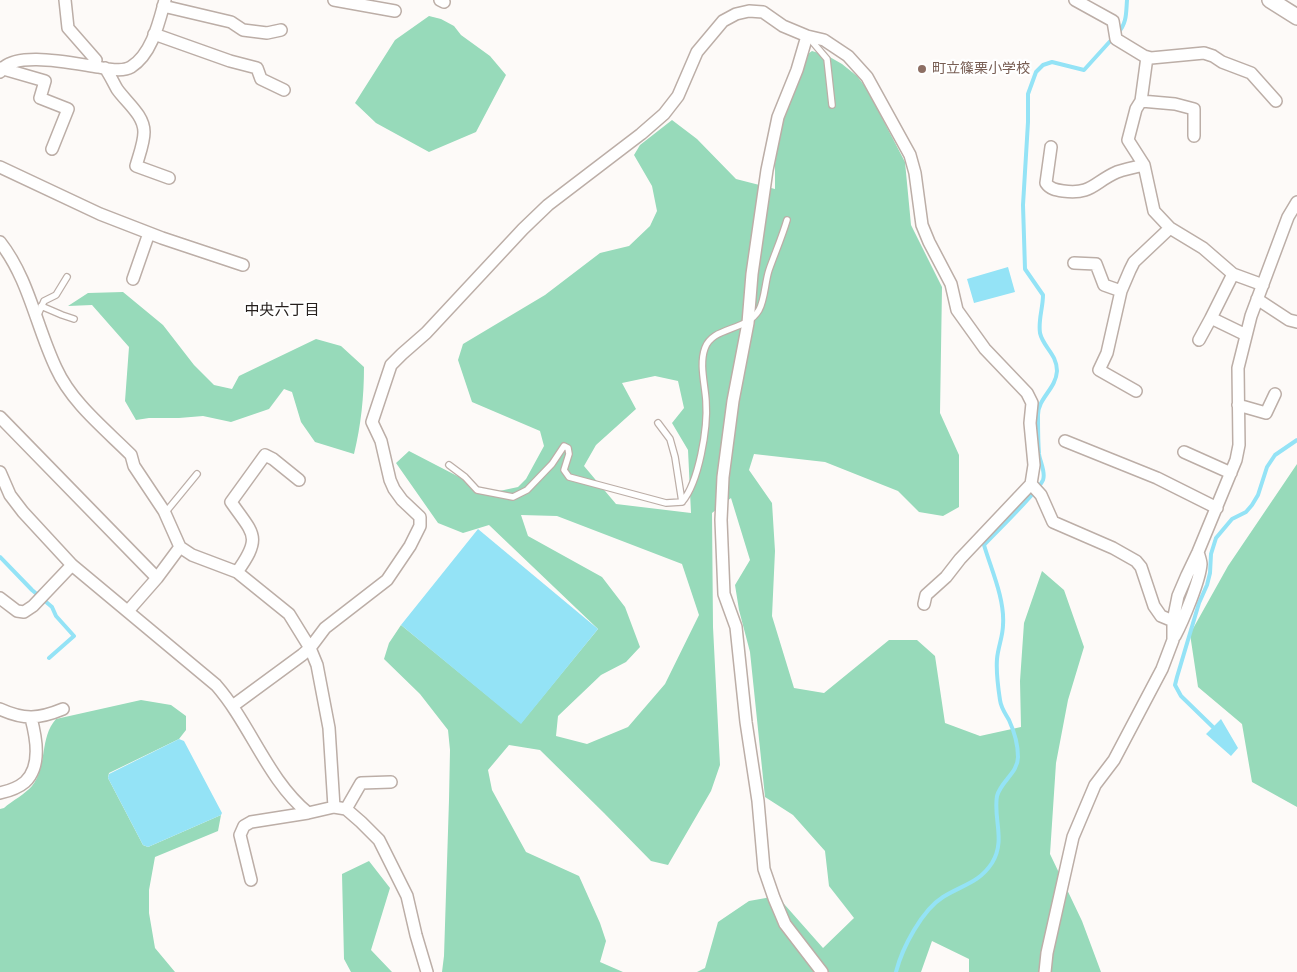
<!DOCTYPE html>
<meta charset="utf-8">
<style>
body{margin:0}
canvas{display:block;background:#fdfaf8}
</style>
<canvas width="1297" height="972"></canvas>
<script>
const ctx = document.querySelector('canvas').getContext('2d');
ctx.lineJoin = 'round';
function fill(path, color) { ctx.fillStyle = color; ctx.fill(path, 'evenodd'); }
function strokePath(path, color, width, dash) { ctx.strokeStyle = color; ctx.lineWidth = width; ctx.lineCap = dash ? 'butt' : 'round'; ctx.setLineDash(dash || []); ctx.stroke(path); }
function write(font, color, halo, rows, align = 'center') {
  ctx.font = font + ' Roboto,"Noto Sans JP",sans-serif'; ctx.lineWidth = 4.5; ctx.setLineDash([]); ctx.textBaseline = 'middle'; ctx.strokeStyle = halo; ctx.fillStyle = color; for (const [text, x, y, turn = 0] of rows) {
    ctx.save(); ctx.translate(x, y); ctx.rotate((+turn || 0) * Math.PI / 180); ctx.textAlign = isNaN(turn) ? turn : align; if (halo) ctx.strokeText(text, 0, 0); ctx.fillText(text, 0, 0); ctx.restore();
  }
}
fill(new Path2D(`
 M429,16l12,3 13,7 7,9 29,21 16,19 -30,57 -47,20 -53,-29 -21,-20 40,-63z
 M812,51l16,5 14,8 15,12 10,13 38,73 6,63 31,62 -2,126 19,42v52l-16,9 -24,-4 -21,-21 -73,-29 -71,-8 -5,16 23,33 3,48 -3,65 22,72 30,5 65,-53h28l18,16 10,67 35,13 41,-9 -1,-46 4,-58 18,-52 22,19 20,57 -16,53 -12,63 -6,91 32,67 19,51h-132v-13l-37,-18 -11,31h-224l8,-4 13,-46 31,-21 28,-5 46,52 31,-30 -25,-32 -4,-35 -32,-36 -28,-18 -15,-145 -11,-42 -4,-25 15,-25 -19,-62 -19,15 1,114 7,138 -9,26 -43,74 -17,-4 -47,-48 -64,-63 -31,-5 -21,25 4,20 34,62 53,24 21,47 6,18 -6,21 23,10h-181l2,-16 5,-156 1,-50 -2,-20 -28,-36 -36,-35 5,-16 12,-18 120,98 77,-94 -109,-104 -26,8 -25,-10 -42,-60 13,-12 81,42 28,-6 8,-8 18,-33 -4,-15 -68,-29 -14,-42 5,-16 82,-49 55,-42 29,-7 21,-20 7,-15 -5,-25 -18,-31 6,-10 32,-25 25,19 39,40 39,10v-25l11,-58 19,-50zM655,376l23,5 6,27 -12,15 16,27 3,63 -75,-9 -32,-38 12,-21 40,-36 -14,-26zM521,515l36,1 125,48 17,51 -34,69 -37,43 -41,17 -31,-8 2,-20 43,-41 25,-13 14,-15 -15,-40 -23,-30 -74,-41z
 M123,292l40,33 31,40 20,20 18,4 7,-13 77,-37 25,7 23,21c0,30 -3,58 -10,87l-39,-12 -14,-20 -9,-30 -8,-3 -15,20 -38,13 -28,-6 -24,2h-30l-13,2 -11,-19 4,-54 -37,-42 -24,1 20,-13z
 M1297,464v343l-45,-25 -10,-58 -44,-37 -8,-53 38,-68z
 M141,700l30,5 15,11v14l-7,9 -70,34 -1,5 35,67 5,2 73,-32 -3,16 -63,26 -6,33v23l6,35 20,24h-175v-163l4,-1c8,-7 21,-14 28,-22 16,-20 7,-48 24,-67z
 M369,861l21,27 -19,62 21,22h-41l-7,-13 -2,-85z`), '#97daba');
fill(new Path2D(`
 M1008,267l7,25 -41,11 -7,-24z
 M478,529l120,100 -77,95 -120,-99z
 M1221,719l17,29 -7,8 -25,-22z
 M179,739l5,2 38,72 -1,2 -73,32 -5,-2 -35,-67 1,-4z`), '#94e3f6');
strokePath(new Path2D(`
 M1118,33c9,-10 8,-20 9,-33
 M0,557l32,33 20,17 4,9 18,20 -25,22
 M1216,730l-35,-34 -6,-11 2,-8 22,-74 8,-18 3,-12 1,-19 5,-16 16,-19 14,-7 6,-7 6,-10 9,-28 8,-12 22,-15
 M896,972c6,-24 26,-62 47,-75 19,-12 36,-14 49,-34 14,-23 1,-44 5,-67 4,-15 21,-23 21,-39 0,-12 -4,-26 -9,-37 -4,-7 -8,-12 -9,-20 -2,-13 -4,-28 -3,-41 1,-12 6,-23 6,-34 2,-26 -12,-56 -19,-80 11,-12 54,-53 59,-65 3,-8 -3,-18 -4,-26 -1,-13 -1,-26 -1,-39 0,-17 18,-26 19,-44 0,-17 -14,-24 -17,-38 -2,-13 3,-25 3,-38l-18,-26 -2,-64 5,-83v-28l8,-22 7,-7 9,-3 32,8 29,-32`), '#94e3f6', 4);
const service = new Path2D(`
 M810,39l17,20 5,46
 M41,306l21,9 12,4
 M37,317l7,-16 12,-6 11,-18
 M658,423l12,16 5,18 7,45
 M449,465l16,12 12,13 36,7 14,-7 25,-26 12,-18 4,2 1,6 -5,16 5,7 97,26 16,-1c17,-20 26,-74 24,-101 -1,-17 -7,-37 -1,-53 8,-22 41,-16 54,-38 6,-11 6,-28 10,-40 6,-17 13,-33 18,-50
 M165,513l32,-39`);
const minor = new Path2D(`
 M65,0l3,28 28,32
 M334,0l61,11
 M440,0l4,2
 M1075,0l38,21 3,18 28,17 7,2 53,-5 9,3 9,6 29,11 25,28
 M163,6l68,16 12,8 24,3 14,-3
 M154,34l76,27 27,7 4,11 23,11
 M807,36l-10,34 -19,47 -11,53 -15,104 -4,49 -15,78 -10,76 -2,43 3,74 12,33 10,95 12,79 6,68 10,29 11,26 37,48
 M1147,57l-6,44 34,3 19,5v27
 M0,68l45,13 -5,17 28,11 -16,40
 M105,68c5,7 8,14 12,21 9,13 27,26 27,43 0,11 -5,23 -8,34l33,12
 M0,72c12,-23 76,-8 98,-5 9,2 25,5 33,0 21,-13 28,-45 34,-67
 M1141,101l-5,8 -8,31 16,25 10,46 16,17
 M1051,147l-5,36c4,6 10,7 17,8 29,4 31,-9 54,-19 9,-3 18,-5 27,-7
 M0,167l100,47 62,24 81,27
 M0,242c29,37 36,84 56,126 16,35 48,60 75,87l3,11 30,45 16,36 12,8 45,17 52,42 21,34 7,17 12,63 5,79
 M1074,263l22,1 8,21 17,6
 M1233,274l-22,44 35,17
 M133,279l16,-46
 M1257,299l32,21 8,2
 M1199,340l12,-22
 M1136,391l-37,-21 8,-17 14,-62 9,-21 4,-8 36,-34 33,20 30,26 30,11
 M1238,405l28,8 9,-19
 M0,417l157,161 -29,33
 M1065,441l92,37 60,30
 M1184,452l47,21
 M0,472l10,23 13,17 49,53 144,120c35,40 51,94 92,128
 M1031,484l10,11 12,27 60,26 23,13 5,6 13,39 7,10 12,5
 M237,572c26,-36 16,-38 -6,-70l34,-47 8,4 26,21
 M157,578l23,-31
 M0,598l17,13 7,1 9,-6 39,-41
 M1175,636c8,-15 25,-56 26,-72 0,-3 -2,-8 -3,-12
 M234,705l68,-50 8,-7 15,-20 62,-48 23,-34 10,-20v-9l-18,-17 -8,-11 -4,-9 -9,-39 -9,-19 19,-57 11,-11 24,-21 97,-104 25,-24 93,-71 23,-20 14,-18 19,-44 26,-31 13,-7 13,-3 14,1 20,14 24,10 17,4 24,16 19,21 43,78 5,18 7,52 7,17 22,42 6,26 28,39 42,44 5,10 -2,20 4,42 -3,19 -71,75 -14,18 -20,18 -2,9
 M0,709c24,11 39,10 63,0
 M0,793c9,-2 18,-5 25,-11 17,-16 11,-45 6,-64
 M346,809l15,-26 30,-1
 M251,880l-11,-45 4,-9 7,-4 57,-9 26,-6 12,2 15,13 18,18 28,56 9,39 11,37
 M1045,972l2,-19 26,-116 22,-52 19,-25 48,-91 11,-29v-19l5,-25 9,-21 11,-23 38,-92 3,-15 -1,-77 13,-52 37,-99 9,-15`);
const secondary = new Path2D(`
 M1270,0l27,17`);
strokePath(service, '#bcaea7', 8);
strokePath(minor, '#bcaea7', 14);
strokePath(secondary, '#bcaea7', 18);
strokePath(service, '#fff', 5.5);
strokePath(minor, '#fff', 11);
strokePath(secondary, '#fff', 15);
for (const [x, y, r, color] of [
 [922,69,5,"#8d6e63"]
]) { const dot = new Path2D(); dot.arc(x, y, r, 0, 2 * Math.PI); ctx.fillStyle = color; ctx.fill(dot); strokePath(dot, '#fff', 2); }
write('14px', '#785e54', '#fff', [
 ["町立篠栗小学校",932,69]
], 'left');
write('15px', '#26201e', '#fff', [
 ["中央六丁目",282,311]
]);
</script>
